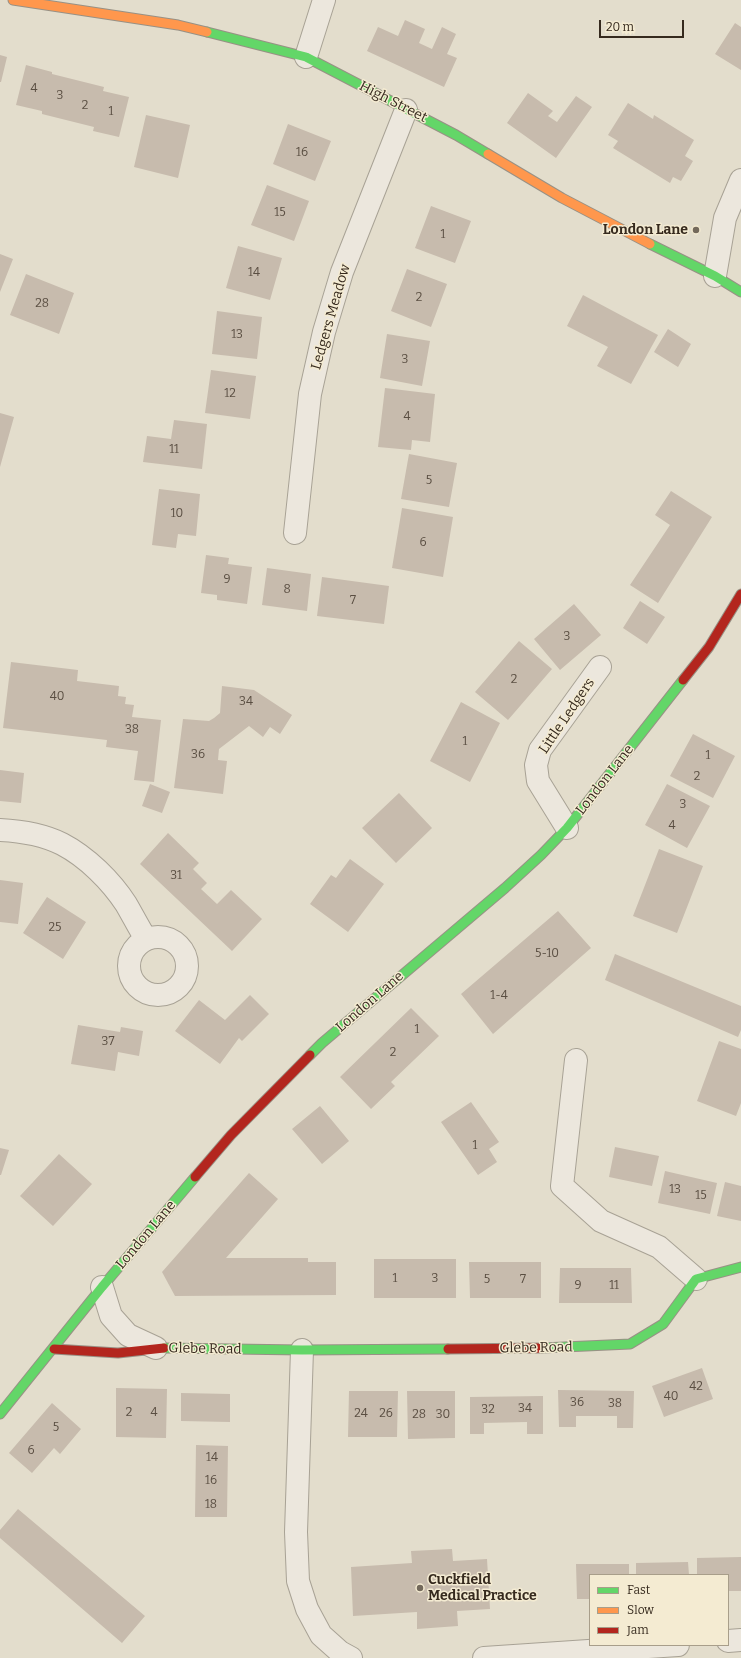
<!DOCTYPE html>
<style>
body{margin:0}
#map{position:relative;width:741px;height:1658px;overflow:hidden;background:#e3ddcc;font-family:Bitter,serif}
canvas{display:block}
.legend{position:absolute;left:589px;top:1574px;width:140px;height:72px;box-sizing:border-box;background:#f4ebd2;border:1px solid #a89e8a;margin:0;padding:5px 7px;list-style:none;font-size:12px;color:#362a1e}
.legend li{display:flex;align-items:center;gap:8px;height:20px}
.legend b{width:20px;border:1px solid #a89e8a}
.scale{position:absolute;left:599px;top:20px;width:85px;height:18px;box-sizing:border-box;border:2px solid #362a1e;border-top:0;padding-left:5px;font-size:12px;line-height:14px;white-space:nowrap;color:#362a1e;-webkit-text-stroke:3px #f4ebd2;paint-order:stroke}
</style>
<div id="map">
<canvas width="741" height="1658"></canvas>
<ul class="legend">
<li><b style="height:5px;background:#63d668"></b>Fast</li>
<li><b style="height:5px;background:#ff974d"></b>Slow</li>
<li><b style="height:5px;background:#b3261e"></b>Jam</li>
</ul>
<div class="scale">20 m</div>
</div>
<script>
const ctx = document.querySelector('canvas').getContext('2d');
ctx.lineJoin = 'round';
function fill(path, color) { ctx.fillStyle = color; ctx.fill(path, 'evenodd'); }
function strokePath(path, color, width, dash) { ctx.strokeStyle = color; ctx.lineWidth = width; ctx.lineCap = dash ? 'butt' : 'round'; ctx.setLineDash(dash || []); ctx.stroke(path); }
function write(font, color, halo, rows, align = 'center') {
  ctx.font = font + ' Bitter,serif'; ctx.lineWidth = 3; ctx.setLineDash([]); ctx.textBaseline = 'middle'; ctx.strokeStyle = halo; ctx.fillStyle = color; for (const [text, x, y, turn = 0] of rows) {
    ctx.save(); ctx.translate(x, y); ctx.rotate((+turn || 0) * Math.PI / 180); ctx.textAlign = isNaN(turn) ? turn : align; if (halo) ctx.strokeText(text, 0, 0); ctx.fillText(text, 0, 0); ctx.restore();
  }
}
fill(new Path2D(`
 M405,20l20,9 -6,14 13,6 10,-22 14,7 -9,20 10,4 -13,29 -77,-36 11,-24 20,9z
 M735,23l6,4v43l-26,-16z
 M0,55l7,2 -6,25h-1z
 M26,65l26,7v2l52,13 -1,4 26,6 -10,40 -26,-6 1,-4 -52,-13v-3l-26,-6z
 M528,93l25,18 -5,5 9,6 19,-26 16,11 -36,51 -49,-35z
 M628,103l25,16 1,-4 40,25 -9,16 8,5 -12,20 -8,-4 -3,6 -57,-35 5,-7 -10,-6z
 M146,115l44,10 -12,53 -44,-11z
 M288,124l43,17 -16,40 -42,-17z
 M267,185l42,16 -15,40 -43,-16z
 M431,206l40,15 -16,42 -40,-15z
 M238,246l44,12 -12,42 -44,-12z
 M0,254l13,5 -13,33z
 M407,269l40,15 -16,43 -40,-16z
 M26,274l48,19 -15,41 -49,-19z
 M583,295l75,40 -27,49 -34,-18 11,-19 -41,-21z
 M217,311l45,6 -5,42 -45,-5z
 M668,329l23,15 -13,23 -24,-15z
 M387,334l43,7 -8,45 -42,-8z
 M211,370l45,6 -6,43 -45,-6z
 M385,388l50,6 -5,48 -18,-2 -1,10 -33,-3z
 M0,413l14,4 -14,50z
 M174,420l33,4 -5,45 -59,-7 4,-26 24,3z
 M409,454l48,9 -8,44 -48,-8z
 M159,489l41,5 -4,42 -18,-2 -2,14 -24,-3z
 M671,491l41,26 -54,86 -28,-18 40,-60 -15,-10z
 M402,508l51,9 -10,60 -51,-9z
 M206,555l23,3 -1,6 24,3 -5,37 -30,-4v-5l-16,-2z
 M267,568l44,6 -4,37 -45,-6z
 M322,577l67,9 -5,38 -67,-8z
 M640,601l25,16 -18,27 -24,-16z
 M574,604l27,31 -41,35 -26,-31z
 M519,641l33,28 -44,51 -33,-28z
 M11,662l67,8 -1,11 42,5 -1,10 8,1 -1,7 9,1 -2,12 29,3 -7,62 -20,-2 4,-29 -32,-4 1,-7 -104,-12z
 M222,686l32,4 38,25 -12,19 -10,-7 -7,10 -14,-11 -30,23 -1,11 9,1 -4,33 -49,-6 9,-69 26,2 5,-3 6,-5z
 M461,702l39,21 -30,59 -40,-21z
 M693,734l42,22 -22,42 -43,-22z
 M0,770l24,3 -3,30 -21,-2z
 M150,784l20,8 -8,21 -20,-7z
 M667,784l43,22 -23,42 -42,-23z
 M399,793l33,35 -36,35 -34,-35z
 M168,833l31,30 -6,6 14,14 -6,6 16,15 14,-14 31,29 -30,32 -92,-87z
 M659,849l44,17 -26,67 -44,-17z
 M350,859l34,25 -36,48 -38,-28 21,-29 5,3z
 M0,880l23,3 -5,41 -18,-2z
 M47,897l39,25 -23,37 -40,-26z
 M558,911l33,37 -98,86 -32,-40z
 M615,954l126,52v24l-3,7 -133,-57z
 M250,995l19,19 -27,27 -3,-3 -19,26 -45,-33 24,-31 26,20z
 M411,1008l28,28 -48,46 4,4 -24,23 -31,-32z
 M78,1025l42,7 1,-5 22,4 -4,25 -21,-4 -3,19 -44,-7z
 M719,1041l22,8v54l-5,13 -39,-15z
 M471,1102l28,40 -10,7 8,13 -19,13 -37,-53z
 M320,1106l29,35 -27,23 -30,-35z
 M615,1147l44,9 -7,30 -43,-9z
 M0,1148l9,2 -8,25h-1z
 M59,1154l33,30 -39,42 -33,-30z
 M665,1171l52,12 -7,31 -52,-11z
 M249,1173l29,26 -52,59h82v4h28v33l-161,1 -13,-24z
 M725,1182l16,4v35l-24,-5z
 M374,1259h82v39h-82z
 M469,1262h72v36h-71z
 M560,1268h71l1,35h-73z
 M702,1368l11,31 -49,18 -12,-31z
 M116,1388l51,1 -1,49 -50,-1z
 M558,1390l76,1 -1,37h-16v-12h-41v11h-17z
 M349,1391h49l-1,46h-49z
 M407,1391h48v47l-47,1z
 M181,1393l49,1v28l-49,-1z
 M543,1396v38h-16v-12l-43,1v11h-14v-37z
 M52,1403l29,26 -21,25 -6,-6 -22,25 -23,-20z
 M196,1445l32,1 -1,71h-32z
 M18,1509l127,107 -23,27 -122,-105v-8z
 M452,1549l1,12 34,-2 3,50 -33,2 1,15 -41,3v-17l-64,4 -2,-49 61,-4 -1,-12z
 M741,1557v34h-13v-16h-31v-17z
 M688,1562l1,13h-53v-12z
 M576,1564h53v11h-39v24h-13z`), '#c7bbad');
const street = new Path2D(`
 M306,57l18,-57
 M715,276l10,-58 16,-38
 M295,533l15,-139 14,-62 18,-60 64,-162
 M567,828l-29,-47 -2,-16 4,-15 60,-83
 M0,830c20,1 44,5 62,14 25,13 49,37 64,60 7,12 13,24 20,35
 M129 966a29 29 0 1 1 58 0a29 29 0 1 1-58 0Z
 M576,1060l-14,126 39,35 58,26 37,32
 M102,1287l9,29 17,19 28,13
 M302,1350l-6,182 2,49 9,28 14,26 19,17 11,6
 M728,1641l13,-1
 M484,1658l194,-13`);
const fast = new Path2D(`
 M207,32l99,25 150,78 32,19
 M650,244l65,32 26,16
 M310,1055l12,-12 183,-155 36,-33 26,-27 116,-148
 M164,1348l138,2 146,-1
 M542,1348l88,-4 33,-20 33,-45 45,-12
 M0,1414l102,-127 93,-110`);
const slow = new Path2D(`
 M13,0l165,25 29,7
 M488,154l74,44 88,46`);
const jam = new Path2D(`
 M683,680l26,-33 32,-53
 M195,1177l36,-42 79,-80
 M54,1349l64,4 46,-5
 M448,1349l94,-1`);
strokePath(street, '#a8a295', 24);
strokePath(fast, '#989185', 11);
strokePath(slow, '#989185', 11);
strokePath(jam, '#989185', 11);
strokePath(street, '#ece7dd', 22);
strokePath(fast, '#63d668', 9);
strokePath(slow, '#ff974d', 9);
strokePath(jam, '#b3261e', 9);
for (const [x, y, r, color] of [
 [696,230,4,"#73695b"],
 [420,1588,4,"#73695b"]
]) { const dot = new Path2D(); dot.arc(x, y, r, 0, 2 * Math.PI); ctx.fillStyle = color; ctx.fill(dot); strokePath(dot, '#f4ebd2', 1.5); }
write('12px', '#5a4e42', null, [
 ["4",34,89],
 ["3",60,96],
 ["2",85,106],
 ["1",111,112],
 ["16",302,153],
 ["15",280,213],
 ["1",443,235],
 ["14",254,273],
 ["2",419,298],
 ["28",42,304],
 ["13",237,335],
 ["3",405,360],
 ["12",230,394],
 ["4",407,417],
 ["11",174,450],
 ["5",429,481],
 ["10",177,514],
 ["6",423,543],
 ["9",227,580],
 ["8",287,590],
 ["7",353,601],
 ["3",567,637],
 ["2",514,680],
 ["40",57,697],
 ["34",246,702],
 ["38",132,730],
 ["1",465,742],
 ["36",198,755],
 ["1",708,756],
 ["2",697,777],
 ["3",683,805],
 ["4",672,826],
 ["31",176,876],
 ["25",55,928],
 ["5-10",547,954],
 ["1-4",499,996],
 ["1",417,1030],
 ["37",108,1042],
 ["2",393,1053],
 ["1",475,1146],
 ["13",675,1190],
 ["15",701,1196],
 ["1",395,1279],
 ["3",435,1279],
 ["5",487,1280],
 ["7",523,1280],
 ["9",578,1286],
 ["11",614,1286],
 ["42",696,1387],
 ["40",671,1397],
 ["36",577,1403],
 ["38",615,1404],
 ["34",525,1409],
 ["32",488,1410],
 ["2",129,1413],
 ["4",154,1413],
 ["24",361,1414],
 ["26",386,1414],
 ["28",419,1415],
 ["30",443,1415],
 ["5",56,1428],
 ["6",31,1451],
 ["14",212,1458],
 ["16",211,1481],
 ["18",211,1505]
]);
write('14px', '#362a1e', '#f4ebd2', [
 ["High Street",393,102,27],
 ["Ledgers Meadow",331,317,-74],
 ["Little Ledgers",567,716,-56],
 ["London Lane",605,780,-52],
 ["London Lane",370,1002,-41],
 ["London Lane",146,1235,-50],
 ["Glebe Road",536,1348,-1],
 ["Glebe Road",205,1349,1]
]);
write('bold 14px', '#362a1e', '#f4ebd2', [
 ["London Lane",688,230],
 ["Cuckfield",428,1580,"left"],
 ["Medical Practice",428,1596,"left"]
], 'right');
</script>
